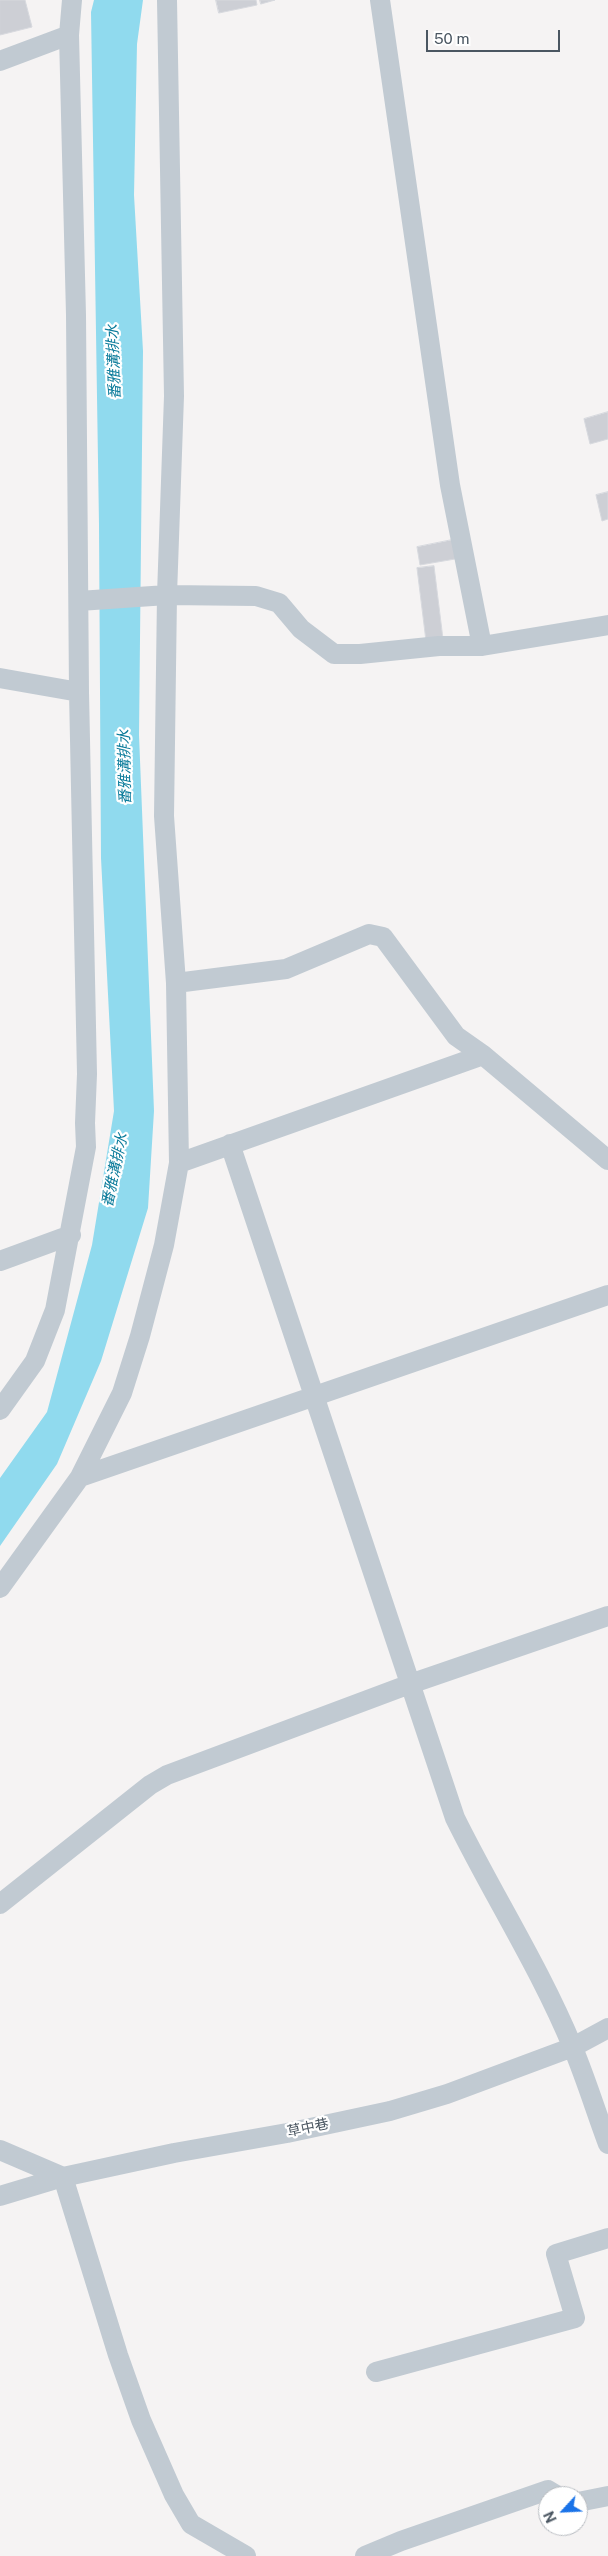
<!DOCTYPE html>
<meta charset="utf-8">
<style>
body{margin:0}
#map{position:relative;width:608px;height:2556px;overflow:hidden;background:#f5f3f3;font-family:"Public Sans",sans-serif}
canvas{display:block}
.north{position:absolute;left:538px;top:2486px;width:50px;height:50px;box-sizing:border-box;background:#fff;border:1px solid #b7bbc0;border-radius:50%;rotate:245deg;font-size:14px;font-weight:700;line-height:20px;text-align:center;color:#4a5661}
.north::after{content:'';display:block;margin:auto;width:18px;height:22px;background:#1a73e8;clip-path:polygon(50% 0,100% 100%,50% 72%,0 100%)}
.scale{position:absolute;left:426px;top:30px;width:134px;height:22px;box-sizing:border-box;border:2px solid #4a5661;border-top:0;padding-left:6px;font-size:15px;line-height:18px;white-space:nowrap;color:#4a5661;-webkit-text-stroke:4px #fff;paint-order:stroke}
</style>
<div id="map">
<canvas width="608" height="2556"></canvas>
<div class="north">N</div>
<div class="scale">50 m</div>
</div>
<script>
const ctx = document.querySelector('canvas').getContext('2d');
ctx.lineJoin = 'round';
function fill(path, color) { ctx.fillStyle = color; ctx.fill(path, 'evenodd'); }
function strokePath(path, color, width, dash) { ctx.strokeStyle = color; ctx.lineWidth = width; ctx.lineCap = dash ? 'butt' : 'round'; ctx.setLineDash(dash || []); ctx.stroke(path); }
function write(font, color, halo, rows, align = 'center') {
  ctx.font = font + ' "Public Sans","Noto Sans TC",sans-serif'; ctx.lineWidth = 4.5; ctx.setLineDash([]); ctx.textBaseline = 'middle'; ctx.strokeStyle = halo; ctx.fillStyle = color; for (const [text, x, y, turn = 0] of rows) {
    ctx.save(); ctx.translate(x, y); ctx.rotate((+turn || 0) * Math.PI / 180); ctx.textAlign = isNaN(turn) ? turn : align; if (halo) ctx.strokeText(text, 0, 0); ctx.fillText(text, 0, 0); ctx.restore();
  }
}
fill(new Path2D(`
 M94,0h49l-6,44 -3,151 9,156 -4,384 15,376 -6,97 -47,153 -44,103 -57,82v-68l47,-66 45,-167 22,-134 -13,-253 -2,-333 -8,-513z`), '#90daee');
const building = new Path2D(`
 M0,0h25l7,27 -32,8z
 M216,0h40l1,5 -38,8z
 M260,0h15l-14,4z
 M608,412v27l-18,5 -6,-25z
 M608,492v27l-6,2 -6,-26z
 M457,539l4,19 -41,7 -3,-18z
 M434,566l9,73 -17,2 -9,-73z`);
fill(building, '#cdcfd5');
strokePath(building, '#d7d9de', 1);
strokePath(new Path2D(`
 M380,0l70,485 32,161
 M0,61l69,-26
 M79,601l88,-6 89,1 23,7 22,26 33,25h26l79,-8h43l126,-21
 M0,678l79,14
 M176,983l110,-14 83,-35 14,3 73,99 27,19 125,105
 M230,1144l225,674c38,77 85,150 118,230 13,31 23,64 35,96
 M179,1163l304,-108
 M0,1261l71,-26
 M0,1410l35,-49 20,-51 31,-163 -1,-24 2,-49 -8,-382 -3,-377 -7,-280 3,-35
 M80,1477l528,-182
 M0,1588l80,-111 42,-84 18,-57 24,-91 15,-82 -3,-180 -12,-167 3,-221 7,-199 -7,-396
 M0,1904l150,-119 17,-10 243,-91 198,-68
 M0,2150l63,27 111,-24 113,-20 103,-22 57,-17 126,-47 35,-19
 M0,2196l63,-19 55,178 23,65 33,75 17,29 55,32
 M376,2372l199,-54 -19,-64 52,-16
 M578,2502l30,-6
 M365,2556l36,-15 147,-51 10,6`), '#c1cad2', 20);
write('14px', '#4a5661', '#fff', [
 ["草中巷",308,2128,-12]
]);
write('italic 15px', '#0c7c9b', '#fff', [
 ["番雅溝排水",114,362,-92],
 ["番雅溝排水",125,767,-91],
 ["番雅溝排水",115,1170,-78]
]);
</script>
